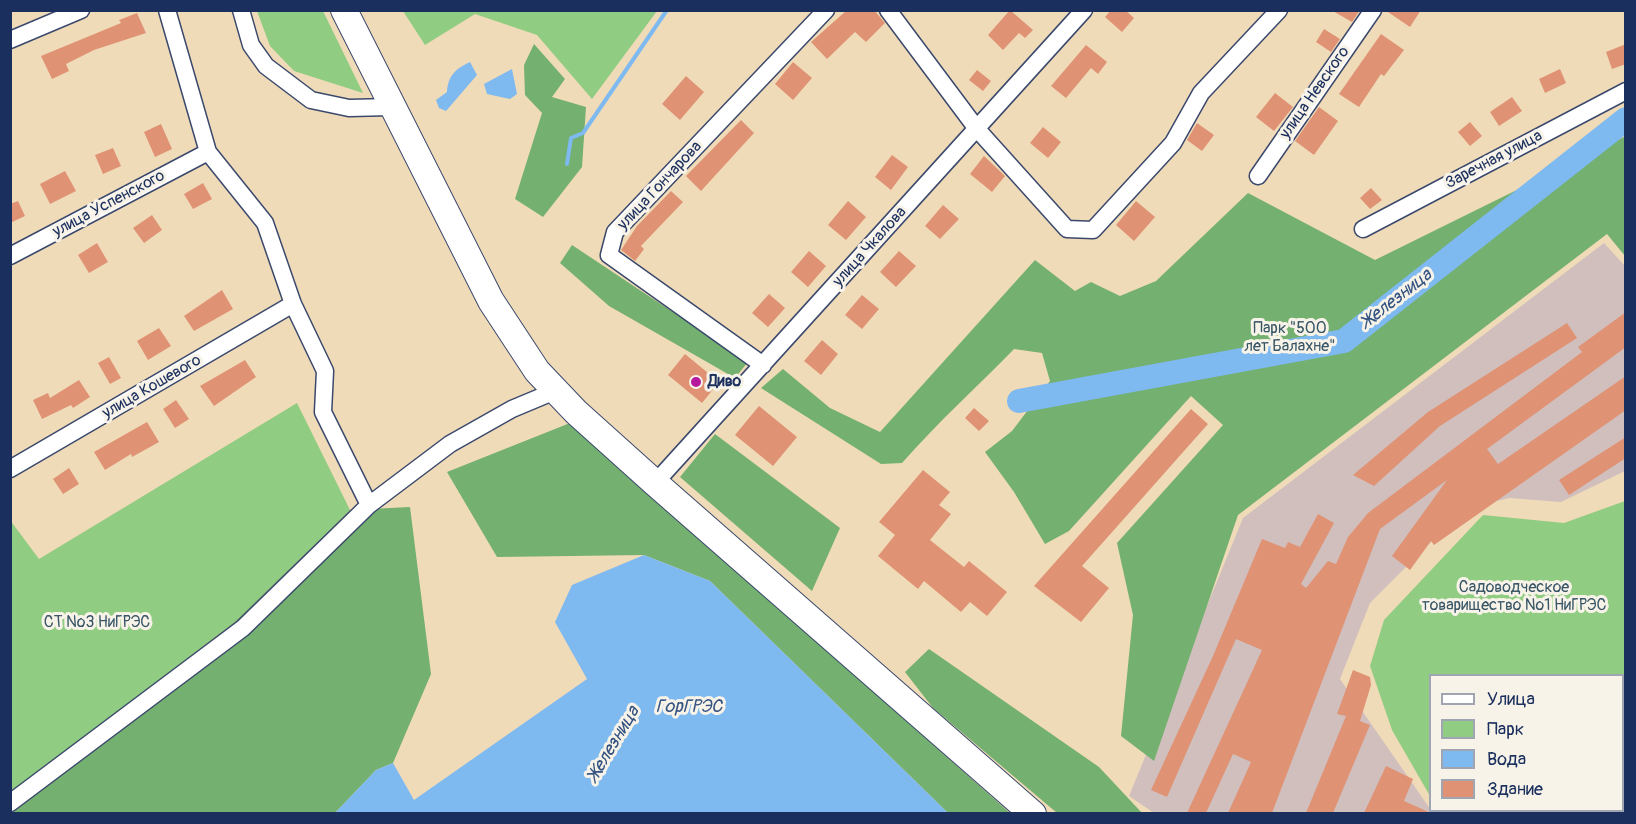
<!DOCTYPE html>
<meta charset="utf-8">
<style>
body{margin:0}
#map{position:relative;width:1636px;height:824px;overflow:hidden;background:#f0dbb9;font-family:Pangolin,sans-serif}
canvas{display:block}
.frame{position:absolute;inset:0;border:12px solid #1b2f5e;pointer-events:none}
.legend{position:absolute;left:1429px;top:674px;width:195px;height:138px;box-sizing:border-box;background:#f7f3e8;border:2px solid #9fa5b1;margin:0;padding:8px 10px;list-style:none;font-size:18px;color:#1b2f5e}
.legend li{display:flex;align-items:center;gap:12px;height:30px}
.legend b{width:30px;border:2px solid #9fa5b1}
</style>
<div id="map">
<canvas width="1636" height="824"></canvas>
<div class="frame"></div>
<ul class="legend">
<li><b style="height:8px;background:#fff"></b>Улица</li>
<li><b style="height:16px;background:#90cc81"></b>Парк</li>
<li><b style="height:16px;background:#7eb9f0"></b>Вода</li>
<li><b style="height:16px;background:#df9374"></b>Здание</li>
</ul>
</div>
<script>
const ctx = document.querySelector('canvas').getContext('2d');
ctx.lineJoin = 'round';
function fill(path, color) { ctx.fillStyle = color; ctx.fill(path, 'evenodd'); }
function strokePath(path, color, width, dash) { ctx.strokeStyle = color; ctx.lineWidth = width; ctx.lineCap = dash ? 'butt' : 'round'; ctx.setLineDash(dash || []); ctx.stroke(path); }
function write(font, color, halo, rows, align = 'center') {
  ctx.font = font + ' Pangolin,sans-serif'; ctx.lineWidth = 6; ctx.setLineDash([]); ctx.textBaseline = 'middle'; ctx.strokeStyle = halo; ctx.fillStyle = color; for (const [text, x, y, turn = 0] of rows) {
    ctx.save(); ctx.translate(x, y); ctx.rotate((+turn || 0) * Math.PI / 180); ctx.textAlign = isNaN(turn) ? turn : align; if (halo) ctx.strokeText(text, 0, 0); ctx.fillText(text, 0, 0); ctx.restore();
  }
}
fill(new Path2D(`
 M1604,243l21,23v205l-64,31 -52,-4 -45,11 -94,94 -30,76 93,134h-279l-25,-17 114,-278z`), '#d1bfbe');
fill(new Path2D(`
 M257,11h66l40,82 -69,-22 -24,-25z
 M403,11h254l-65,88 -55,-64 -62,-21 -50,31z
 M297,403l53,107 -116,112 -223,173 -1,-275 29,39z
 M1625,501v312h-183l-2,-2 182,-1v-134h-192v120l-38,-66 -22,-64 14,-46 99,-105 81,8z`), '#90cc81');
fill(new Path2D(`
 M534,44l31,35 -13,18 34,10 -4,60 -39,50 -28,-18 27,-86 -17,-18 -1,-30z
 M1626,136l-1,120 -18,-22 -369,281 -84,246 -33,-25 12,-121 -16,-72 106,-118 -32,-29 -122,135 -24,13 -31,-52 -29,-40 27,-21 38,-50 -8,-28 -28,-4c-37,38 -77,74 -112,114l-21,1 -120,-76 22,-19 47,39 50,24 155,-172 40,31 16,-9 29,14 36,-15 92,-88 127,67z
 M572,245l176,117 -13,16 -126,-72 -49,-43z
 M570,423l440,390h-62l-238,-232 -66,-26 -147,2 -50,-85z
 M715,434l125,94 -28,63 -132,-114z
 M410,507l21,167 -38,89 -17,7 -41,43 -324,1v-19l223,-173 116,-112z
 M929,649l170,118 43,46h-85l-124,-105 -28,-36z`), '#74b06f');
fill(new Path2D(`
 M470,62l7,13 -31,36 -7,-3 -3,-8 11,-8c1,-16 8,-23 23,-30z
 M512,69l5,25 -7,5 -23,-5 -3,-10z
 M644,555l66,26 238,232h-613l41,-43 17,-7 21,37 173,-121 -32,-57 17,-37z`), '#7eb9f0');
strokePath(new Path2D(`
 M567,164l4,-26 12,-5 84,-123`), '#7eb9f0', 4);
strokePath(new Path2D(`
 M1019,401l325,-60 282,-222`), '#7eb9f0', 24);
fill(new Path2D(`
 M847,10h27l11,13 -19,19 -11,-10 -28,27 -16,-17z
 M1010,10l23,20 -8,8 -6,-5 -16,17 -15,-15z
 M1111,10h14l9,8 -12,14 -17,-15z
 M1331,10h29l-8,12z
 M1385,10h36l-11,17z
 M137,13l9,20 -52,17 -28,14 3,7 -17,8 -11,-23 80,-33 -2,-3z
 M1324,29l16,10 -9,13 -15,-10z
 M1381,34l23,16 -20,26 -3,-2 -22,33 -20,-13z
 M1626,44v20l-14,5 -6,-17z
 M1086,45l21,17 -9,12 -7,-6 -25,30 -15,-12z
 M793,62l19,16 -19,22 -18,-16z
 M1560,69l6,14 -21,10 -6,-14z
 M977,70l14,11 -8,10 -14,-11z
 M686,76l18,16 -24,28 -18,-16z
 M1275,93l18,14 -19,24 -18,-14z
 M1512,97l10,14 -23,15 -9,-14z
 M1319,107l19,14 -24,34 -19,-14z
 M741,120l13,13 -53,58 -15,-15z
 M1470,122l12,14 -12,10 -12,-14z
 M1197,123l17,12 -12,16 -15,-11z
 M161,124l11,25 -17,8 -11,-25z
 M1043,127l18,15 -13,16 -18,-15z
 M113,148l8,18 -18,8 -8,-19z
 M892,155l16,12 -17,23 -16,-13z
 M984,156l21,20 -13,16 -22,-18z
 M65,171l11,20 -26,13 -10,-20z
 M203,183l9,16 -19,10 -9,-15z
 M1371,188l11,12 -12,9 -10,-11z
 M671,191l12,11 -42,44 3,3 -9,12 -14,-11 16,-24z
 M18,201l7,15 -15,7v-19z
 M848,201l18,16 -20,23 -18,-15z
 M1136,201l19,16 -21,24 -18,-16z
 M943,205l16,14 -19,20 -15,-13z
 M152,215l10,15 -18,13 -11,-15z
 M97,243l11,19 -19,11 -11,-18z
 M809,251l17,15 -18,21 -17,-15z
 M899,251l17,15 -20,21 -16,-15z
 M222,290l11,19 -39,22 -10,-15z
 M769,294l16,14 -17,19 -16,-14z
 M862,295l17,14 -17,20 -17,-14z
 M1626,312v35l-139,102 11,15 128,-88v34l-192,135 -3,-4 -21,29 -18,-14 55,-76 -67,49 -108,284h-44l23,-51 -18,-8 -27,59h-19l75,-163 -26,-11 -69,158 -16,-7 62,-134 49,-117 23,9 3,-6 12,5 18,-33 16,9 -33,61 5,4 22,-27 8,3 12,-27 20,-24 214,-161 -4,-5z
 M1567,323l10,15 -137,88 -66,60 -21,-11 75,-63z
 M159,328l12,18 -23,14 -11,-19z
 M822,340l16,14 -17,21 -17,-14z
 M685,354l34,28 -17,21 -34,-28z
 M109,357l12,21 -11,6 -12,-21z
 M245,360l11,17 -42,29 -14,-20z
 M79,380l11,17 -17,11 -2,-3 -29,14 -9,-19 15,-7 2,5z
 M176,400l13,19 -14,9 -12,-19z
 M759,406l38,31 -24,29 -38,-31z
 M974,408l15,13 -10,10 -14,-13z
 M1191,409l17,15 -126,142 27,22 -28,34 -47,-36z
 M147,422l12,20 -27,15 -1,-3 -26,16 -11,-18z
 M1626,437v21l-57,37 -10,-15z
 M69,468l10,16 -16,10 -10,-15z
 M923,470l27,22 -11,13 12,9 -21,26 34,27 5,-6 38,31 -20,24 -17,-14 -9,10 -37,-31 -6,8 -40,-33 17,-21 -16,-13z
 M1353,670l17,7 1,8 -11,36 10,4 -37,88h-27l40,-97 -9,-2z
 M1386,766l27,13 -9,22 27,12h-67z`), '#df9374');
const street = new Path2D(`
 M167,10l41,142 57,71 28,81 32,67 -2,41 46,93 81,-61 62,-35 43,-18
 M241,10l10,35 15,21 45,34 38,8 42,-1
 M888,10l89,119 90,100 26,1 80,-87 28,-50 78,-83
 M10,40l71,-30
 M1258,176l115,-166
 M1363,229l263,-138
 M10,256l198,-104
 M763,365l-154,-110 6,-23 211,-222
 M10,469l283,-165
 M655,483l429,-473
 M10,803l233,-175 126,-123`);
const primary = new Path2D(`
 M344,10l147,291 46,70 39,41 79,71 378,331`);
strokePath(street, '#3b496c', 19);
strokePath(primary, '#3b496c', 28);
strokePath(street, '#fff', 16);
strokePath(primary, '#fff', 26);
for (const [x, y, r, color] of [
 [696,382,6,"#b5179e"]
]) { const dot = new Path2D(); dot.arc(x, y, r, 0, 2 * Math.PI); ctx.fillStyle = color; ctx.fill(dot); strokePath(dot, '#f7f3e8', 2); }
write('16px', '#1b2f5e', '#f7f3e8', [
 ["улица Невского",1315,93,-55],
 ["Заречная улица",1494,160,-28],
 ["улица Гончарова",660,186,-47],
 ["улица Успенского",109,204,-28],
 ["улица Чкалова",870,247,-48],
 ["улица Кошевого",152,387,-30]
]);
write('16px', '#385667', '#f7f3e8', [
 ["Парк \"500",1290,329],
 ["лет Балахне\"",1290,347],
 ["Садоводческое",1514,588],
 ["товарищество №1 НиГРЭС",1514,606],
 ["СТ №3 НиГРЭС",97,623]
]);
write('bold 16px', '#1b2f5e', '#f7f3e8', [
 ["Диво",708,382]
], 'left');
write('italic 18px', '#345282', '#f7f3e8', [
 ["Железница",1397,299,-38],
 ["ГорГРЭС",689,707],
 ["Железница",614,744,-59]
]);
</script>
